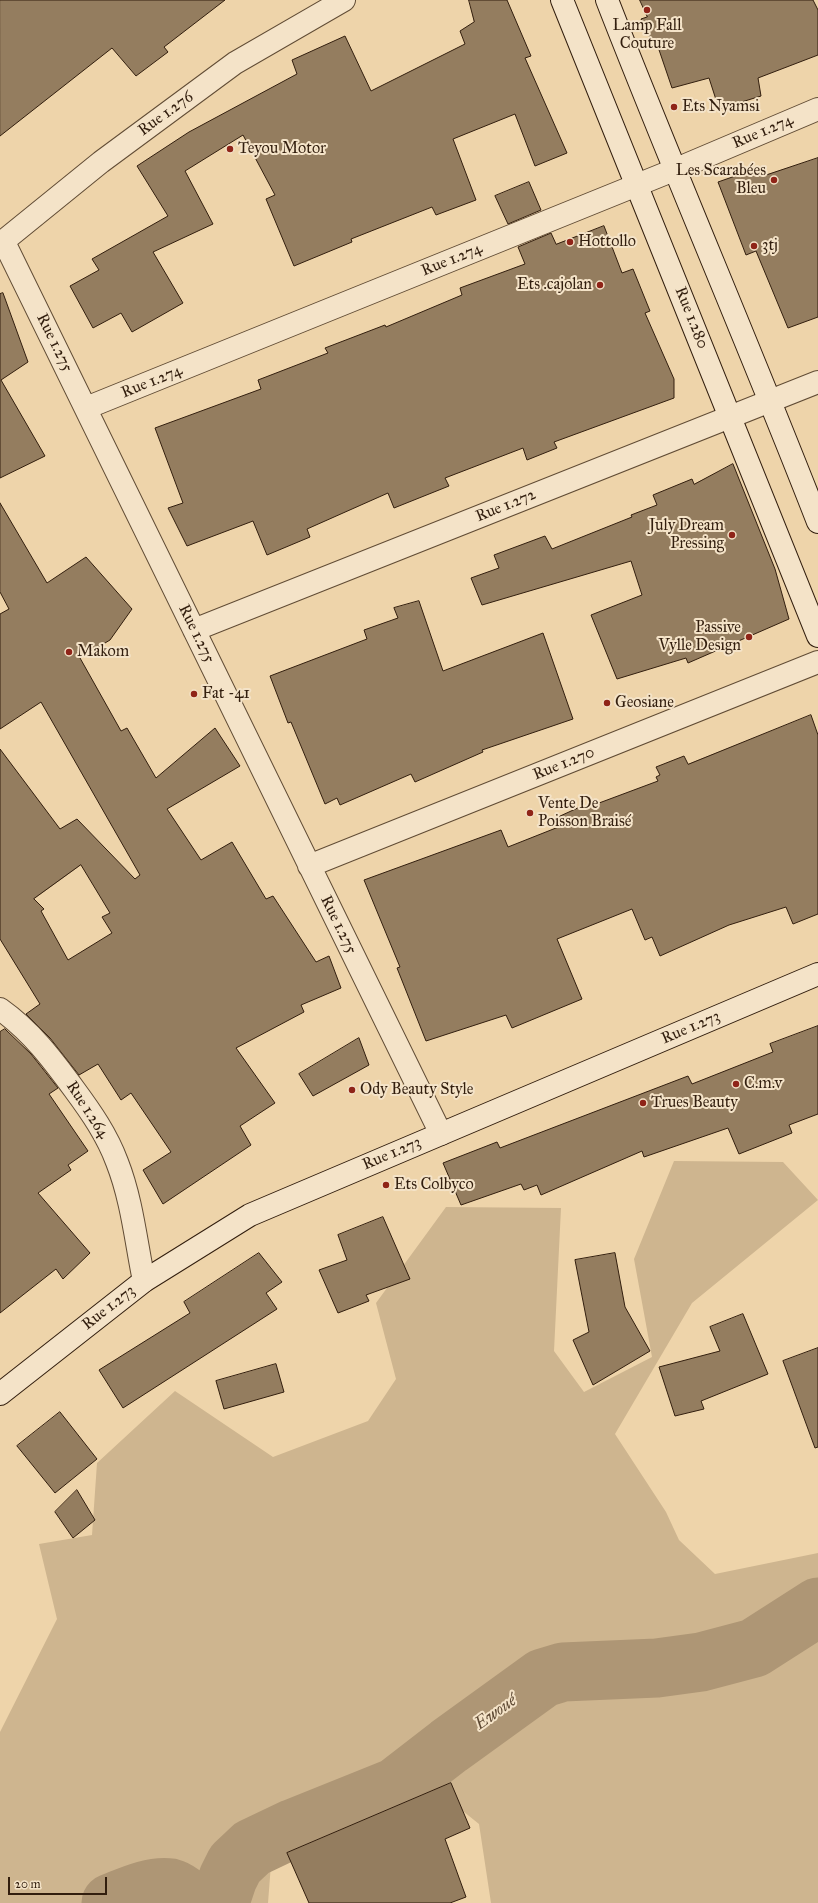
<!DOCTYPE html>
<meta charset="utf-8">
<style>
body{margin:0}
#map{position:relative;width:818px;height:1903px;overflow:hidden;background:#eed4aa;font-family:"IM FELL Great Primer",serif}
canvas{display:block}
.scale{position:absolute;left:8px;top:1877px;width:99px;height:18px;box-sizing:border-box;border:2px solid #321e0e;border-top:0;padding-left:5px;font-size:12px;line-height:14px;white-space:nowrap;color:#321e0e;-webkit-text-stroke:3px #f4e3c8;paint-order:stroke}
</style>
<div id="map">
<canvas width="818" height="1903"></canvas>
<div class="scale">20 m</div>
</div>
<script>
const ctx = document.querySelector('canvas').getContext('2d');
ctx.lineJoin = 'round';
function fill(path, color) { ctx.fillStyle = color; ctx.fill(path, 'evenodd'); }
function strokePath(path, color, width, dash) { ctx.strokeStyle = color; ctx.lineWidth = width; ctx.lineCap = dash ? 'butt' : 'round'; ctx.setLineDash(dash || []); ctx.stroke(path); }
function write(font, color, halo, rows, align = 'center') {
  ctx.font = font + ' "IM FELL Great Primer",serif'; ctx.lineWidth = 4; ctx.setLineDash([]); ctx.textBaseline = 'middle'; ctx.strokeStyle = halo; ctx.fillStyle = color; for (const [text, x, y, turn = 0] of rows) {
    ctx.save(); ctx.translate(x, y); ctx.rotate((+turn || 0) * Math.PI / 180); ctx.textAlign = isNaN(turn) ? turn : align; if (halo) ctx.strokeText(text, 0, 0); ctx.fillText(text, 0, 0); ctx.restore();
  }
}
fill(new Path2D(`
 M674,1161l109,1 35,38 -126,103 -77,131 51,78 13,28 36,34 103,-21v350h-327l-12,-79 -51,-41 -156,68 -4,52h-268v-171l57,-113 -18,-75 53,-9 5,-72 78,-72 98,66 95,-36 28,-42 -20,-76 70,-96 115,1 -7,143 30,41 68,-35 -18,-98z`), '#ceb58f');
strokePath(new Path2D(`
 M111,1903c18,-7 40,-18 60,-15 8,2 14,9 20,15
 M216,1903l7,-10 5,-15 7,-14 17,-16 42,-20 102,-41 53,-41 94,-68 20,-6 94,-4 44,-6 53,-14 64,-41`), '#ae9675', 59);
const building = new Path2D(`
 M0,0h225l-61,47 4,5 -32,24 -24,-28 -112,88z
 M469,0h38l24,56 -6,2 42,95 -32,13 -20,-52 -62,25 23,61 -40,15 -4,-8 -81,32 1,3 -58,24 -28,-67 9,-4 -32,-60 -58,36 28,53 -60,28 30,51 -51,29 -11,-19 -28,15 -23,-42 29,-16 -7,-11 76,-43 -31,-50 52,-34 108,-58 -5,-14 53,-24 26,55 94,-47 -5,-13 14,-9z
 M640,0h173l5,10v45l-60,23 3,18 -42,13 -10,-31 -37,10 -16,-47 -4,1 -11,-23 6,-2z
 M818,158v159l-30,11 -32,-77 -10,4 -28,-73 43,-15 4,8z
 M529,182l12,28 -33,14 -13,-28z
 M604,226l18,47 11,-4 17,42 -5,2 29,66v19l-120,44 3,6 -30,12 -4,-12 -78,30 4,8 -55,22 -6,-15 -81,36 3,8 -43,18 -14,-34 -66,25 -19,-38 15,-5 -28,-75 106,-39 -3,-9 70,-27 -3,-5 60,-23 1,2 76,-32 -2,-7 65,-24 -7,-17 33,-14 5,11z
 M3,293l25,69 -27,18 44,76 -45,22v-184z
 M733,464l42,105 14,50 -101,44 -2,-5 -69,21 -26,-64 51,-20 -11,-34 -149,44 -11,-27 28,-10 -5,-13 51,-19 7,13 80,-32 -1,-2 26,-10 -4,-10 39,-16 2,5z
 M0,503l47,80 39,-26 46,52 -22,31 -30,18 41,73 6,-3 29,50 59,-50 25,38 -73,43 34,51 31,-18 34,57 7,-3 43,66 13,-6 12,32 -40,17 3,7 -68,36 39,55 -35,23 11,19 -88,59 -20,-34 28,-18 -40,-59 -10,7 -23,-36 -19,11 -29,-37 -24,-24 14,-10 -40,-65v-190l60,80 17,-10 58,60 5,-4 -99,-173 -41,27v-115l9,-5 -9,-17zM81,865l29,48 -8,4 10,16 -44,27 -27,-49 3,-2 -10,-10z
 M419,601l24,70 100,-38 30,86 -91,31 1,2 -68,30 -4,-8 -71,31 -3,-7 -12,6 -34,-82 -3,1 -18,-47 97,-37 -3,-9 34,-12 -4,-10z
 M811,715l7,20v179l-25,10 -7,-17 -57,18 -69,31 -8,-19 -7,3 -13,-31 -75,30 25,60 -70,29 -6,-13 -80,26 -29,-73 3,-1 -36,-87 137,-50 7,17 53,-21 -3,-9 24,-11 1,3 75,-28 -2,-4 4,-2 -4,-8 28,-11 4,8z
 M818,1026v88l-29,11 3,8 -53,21 -11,-26 -84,29 -2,-6 -101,44 -4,-10 -13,5 -3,-6 -60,21 -18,-42 54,-21 3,6 188,-72 4,8 81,-32 -3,-8z
 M5,1029l26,25 27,34 -9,6 39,57 -20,14 3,5 -33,23 52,60 -27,26 -7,-10 -56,44v-281z
 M359,1038l10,27 -56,31 -14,-22z
 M383,1217l27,62 -44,16 3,6 -31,12 -19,-43 28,-10 -9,-25z
 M259,1253l23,29 -16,11 11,16 -154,99 -24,-38 91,-57 -6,-11z
 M615,1253l10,54 25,44 -57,34 -20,-45 16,-8 -14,-72z
 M743,1314l25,60 -67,27 3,8 -29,7 -16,-49 61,-16 -10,-24z
 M818,1348v99l-3,1 -32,-87z
 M276,1364l8,28 -60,17 -8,-28z
 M60,1412l37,47 -42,34 -38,-47z
 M77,1490l18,30 -22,18 -18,-26z
 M451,1783l19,45 -25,11 21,58 -16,6h-141l-22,-50z`);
fill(building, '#947d5f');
strokePath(building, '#321e0e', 1);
const street = new Path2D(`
 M4,242l437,892
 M0,244l101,-82 134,-99 109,-63
 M86,408l588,-238 144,-61
 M194,630l624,-248
 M309,866l509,-204
 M0,1009c31,22 52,50 74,80 17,23 33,46 43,73 15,38 19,80 27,119`);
const secondary = new Path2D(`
 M562,0l256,636
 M607,0c68,175 143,347 211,522
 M0,1394l144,-113 106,-66 568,-241`);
strokePath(street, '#614c35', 24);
strokePath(secondary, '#321e0e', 24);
strokePath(street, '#f4e3c8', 22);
strokePath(secondary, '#f4e3c8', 22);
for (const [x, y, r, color] of [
 [647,10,4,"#8f2418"],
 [674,107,4,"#8f2418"],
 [230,149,4,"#8f2418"],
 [774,180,4,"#8f2418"],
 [570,242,4,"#8f2418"],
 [754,246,4,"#8f2418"],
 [600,285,4,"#8f2418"],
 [732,535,4,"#8f2418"],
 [749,637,4,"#8f2418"],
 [69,652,4,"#8f2418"],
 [194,694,4,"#8f2418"],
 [607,703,4,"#8f2418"],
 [530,813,4,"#8f2418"],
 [736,1084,4,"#8f2418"],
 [352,1090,4,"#8f2418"],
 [643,1103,4,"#8f2418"],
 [386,1185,4,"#8f2418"]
]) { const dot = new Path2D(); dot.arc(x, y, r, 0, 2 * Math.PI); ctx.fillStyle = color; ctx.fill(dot); strokePath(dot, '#f4e3c8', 1.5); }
write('16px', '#321e0e', '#f4e3c8', [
 ["Lamp Fall",647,26,"center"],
 ["Couture",647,44,"center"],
 ["Ets Nyamsi",682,107],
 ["Teyou Motor",238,149],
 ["Les Scarabées",766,171,"right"],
 ["Bleu",766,189,"right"],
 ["Hottollo",578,242],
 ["3tj",762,246],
 ["Ets .cajolan",592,285,"right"],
 ["July Dream",724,526,"right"],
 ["Pressing",724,544,"right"],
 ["Passive",741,628,"right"],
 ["Vylle Design",741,646,"right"],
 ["Makom",77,652],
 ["Fat -41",202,694],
 ["Geosiane",615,703],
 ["Vente De",538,804],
 ["Poisson Braisé",538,822],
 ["C.m.v",744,1084],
 ["Ody Beauty Style",360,1090],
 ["Trues Beauty",651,1103],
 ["Ets Colbyco",394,1185]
], 'left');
write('16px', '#321e0e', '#f4e3c8', [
 ["Rue 1.276",166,114,-36],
 ["Rue 1.274",763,132,-23],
 ["Rue 1.274",452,260,-22],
 ["Rue 1.280",691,318,68],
 ["Rue 1.275",54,343,64],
 ["Rue 1.274",152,382,-22],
 ["Rue 1.272",506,506,-22],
 ["Rue 1.275",196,634,64],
 ["Rue 1.270",564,764,-22],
 ["Rue 1.275",338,925,64],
 ["Rue 1.273",691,1028,-23],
 ["Rue 1.264",87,1110,57],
 ["Rue 1.273",392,1154,-23],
 ["Rue 1.273",109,1308,-38]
]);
write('italic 17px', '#5d4832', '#f4e3c8', [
 ["Ewoué",496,1713,-36]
]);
</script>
